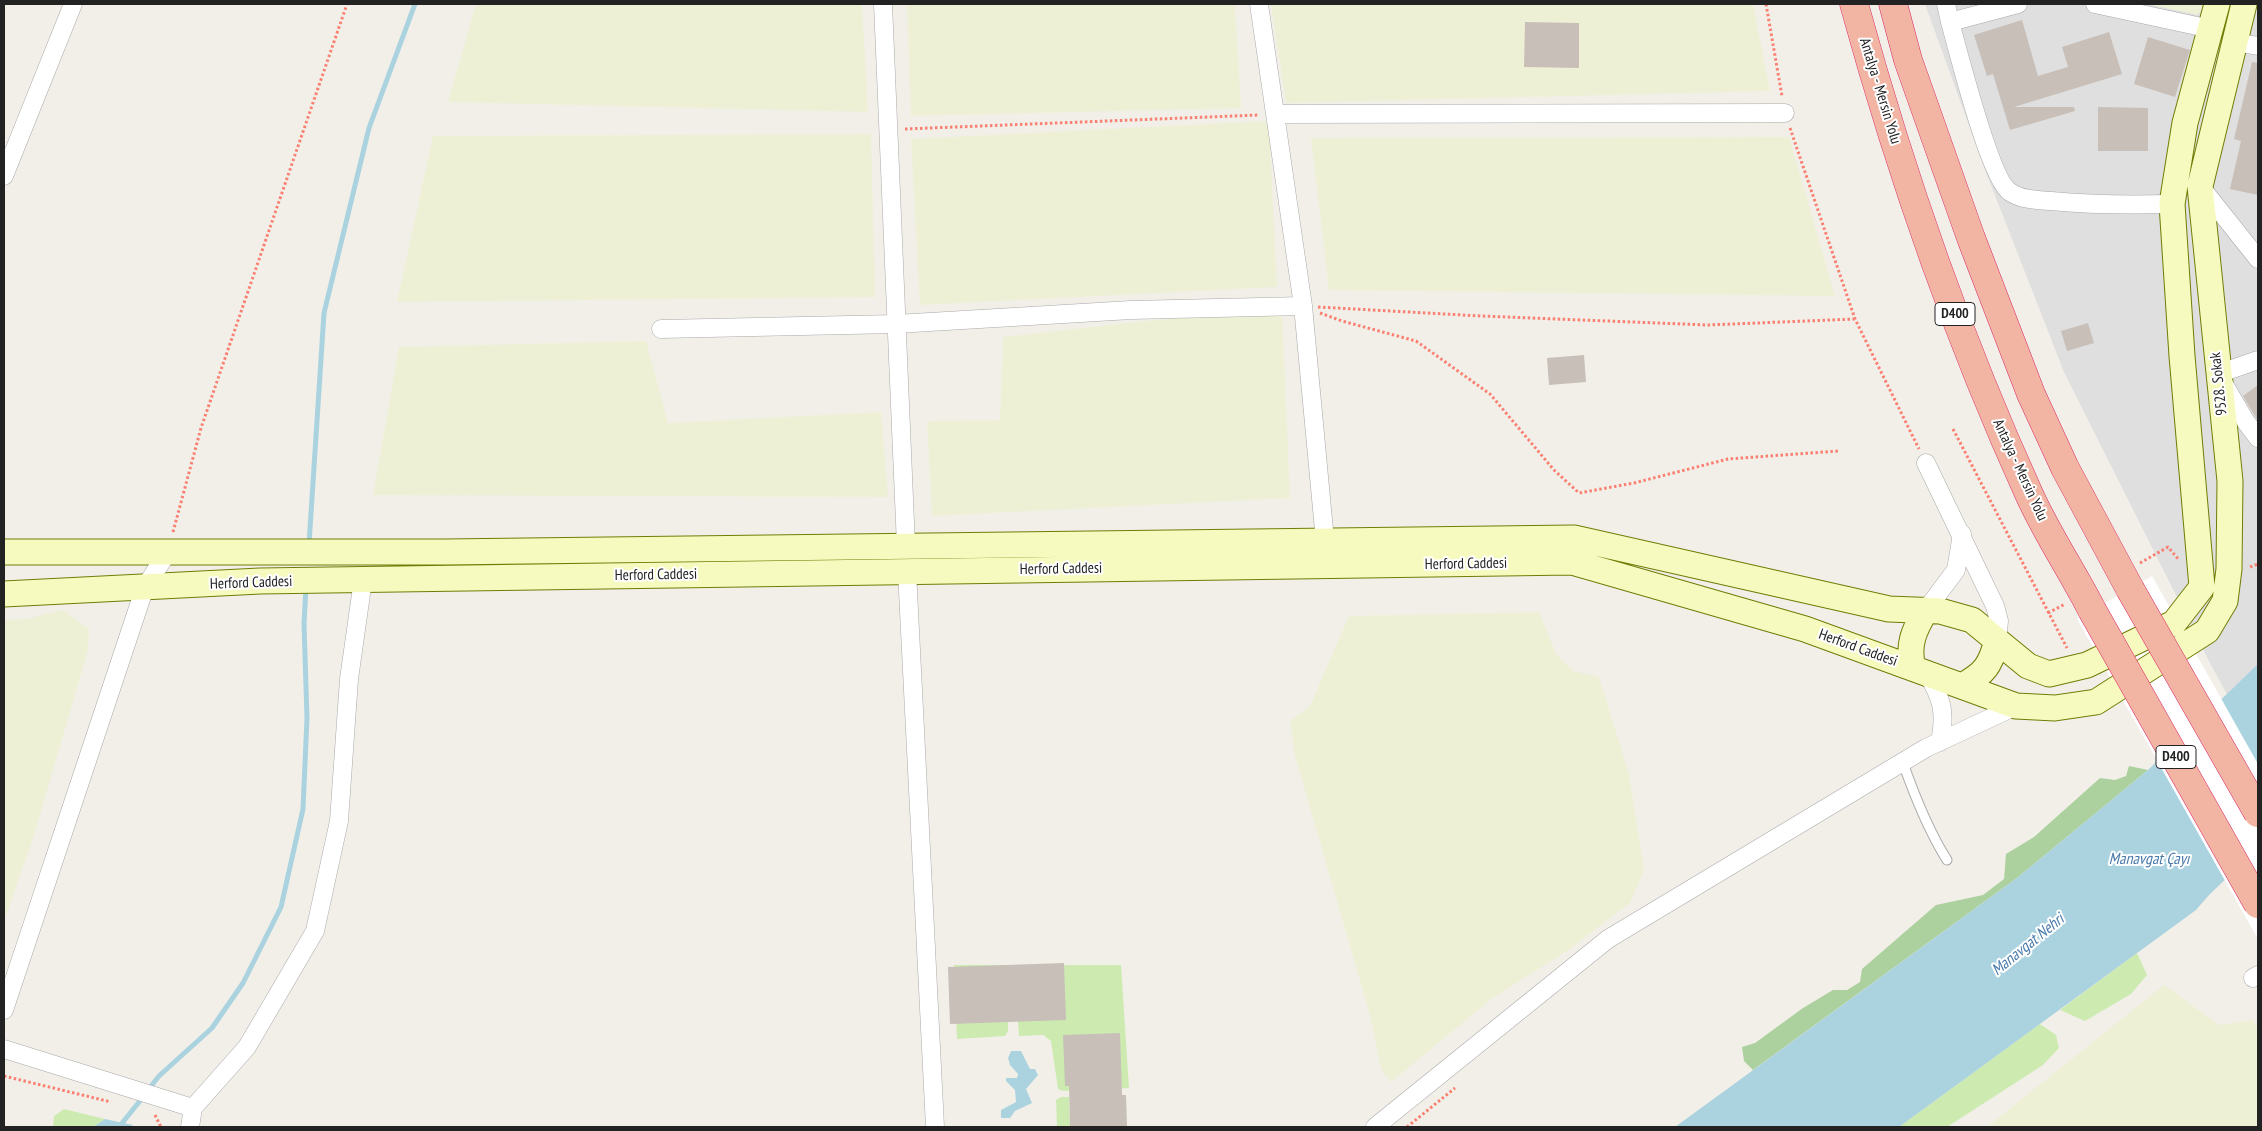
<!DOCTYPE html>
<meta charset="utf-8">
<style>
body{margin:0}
#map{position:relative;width:2262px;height:1131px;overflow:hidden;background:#f2efe9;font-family:"PT Sans Narrow",sans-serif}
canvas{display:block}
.frame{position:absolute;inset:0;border:5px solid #222;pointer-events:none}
</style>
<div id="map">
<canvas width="2262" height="1131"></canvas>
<div class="frame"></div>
</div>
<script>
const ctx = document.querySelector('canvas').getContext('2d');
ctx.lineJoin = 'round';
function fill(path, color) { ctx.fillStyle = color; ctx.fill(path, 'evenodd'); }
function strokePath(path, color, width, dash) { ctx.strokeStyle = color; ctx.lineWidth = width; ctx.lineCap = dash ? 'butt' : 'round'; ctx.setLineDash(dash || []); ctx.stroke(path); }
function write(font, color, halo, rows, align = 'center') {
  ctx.font = font + ' "PT Sans Narrow",sans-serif'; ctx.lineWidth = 4; ctx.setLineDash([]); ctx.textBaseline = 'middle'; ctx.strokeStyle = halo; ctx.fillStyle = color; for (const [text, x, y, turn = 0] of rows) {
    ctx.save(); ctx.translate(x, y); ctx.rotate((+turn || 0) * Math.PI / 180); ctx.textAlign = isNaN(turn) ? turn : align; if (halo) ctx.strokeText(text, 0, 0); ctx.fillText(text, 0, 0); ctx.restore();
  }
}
fill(new Path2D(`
 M1925,4h333v747l-47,-86 -147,-293 -77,-197z`), '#e0dfdf');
fill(new Path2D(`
 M476,4h386l6,108 -420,-10z
 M907,4h328l6,104 -330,8z
 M1271,4h482l17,87 -484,12z
 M2147,4h62l-12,11z
 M1269,121l8,166 -357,18 -9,-166z
 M871,134l4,163 -478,5 36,-166z
 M1789,137l46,159 -506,-6 -18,-152z
 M1282,310l8,188 -358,18 -5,-95 73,-1 3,-83 142,-16z
 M646,341l22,82 213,-11 7,85 -515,-2 26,-148z
 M63,610l26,19 -1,21 -53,182 -31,90v-302l22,-1z
 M1539,612l17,42 17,17 26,6 30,97 15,96 -14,33 -63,48 -73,46 -103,85 -10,-13 -11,-54 -75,-259 -5,-35 20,-15 39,-90z
 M2164,985l55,40 34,-5 5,9v98h-271z`), '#eef0d5');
fill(new Path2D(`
 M2137,953l10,22 -16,19 -46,27 -25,-11z
 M954,965h54v66l-3,5 -48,3z
 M1014,965h107l8,123 -66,3 -5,-2 -7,-48 -8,-6 -24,1z
 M2040,1024l16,11 3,13 -16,17 -96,62h-48z
 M1061,1097h8l1,30h-13l-1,-27z
 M64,1109l41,10 -12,8h-40l1,-11z`), '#cdebb0');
fill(new Path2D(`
 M2129,766l19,4 -131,108 -264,192 -9,-9 -2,-14 13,-4 48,-35 30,-18h14l13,-8 2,-13 74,-64 47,-10 21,-16 2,-25 28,-17 66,-59 15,2 11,-4z`), '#add19e');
fill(new Path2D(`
 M2258,664v184l-49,47 -13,15 -297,217h-224l342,-249 131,-108z
 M1011,1051h10l9,18h5l3,6 -12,14 6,14 -17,8 -5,7h-9v-8l15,-8 -1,-12 -9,-9v-3h11l1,-4 -8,-9 -2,-7z
 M105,1119l28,6 -2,2h-38z`), '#aad3df');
fill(new Path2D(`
 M2152,576l106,188v175l-181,-320z`), '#fff');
strokePath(new Path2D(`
 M309,544l15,-231 45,-185 46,-124
 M148,1090l11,-14 53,-48 31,-45 38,-76 22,-98 4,-91 -3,-94 2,-37
 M119,1127l24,-30`), '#aad3df', 5);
fill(new Path2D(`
 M2022,20l16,56 30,-9 -6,-20 47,-15 13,42 -108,33h60l1,4 -65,19 -17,-56 -6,2 -13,-41z
 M1525,22l54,1v45l-55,-1z
 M2148,37l42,13 -15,47 -41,-13z
 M2252,62l6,1v132l-28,-6 11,-48 -7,-2z
 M2098,107l50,1v43h-50z
 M2088,323l6,20 -27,8 -6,-20z
 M1584,355l2,27 -37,3 -2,-27z
 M2258,385v36l-15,-25z
 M1064,963l2,57 -116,4 -2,-57z
 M1120,1033l2,62h4l1,32h-57l-1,-41h-4l-2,-51z`), '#c7bfb8');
const service = new Path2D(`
 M1903,763c12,34 25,67 44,97`);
const minor = new Path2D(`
 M883,4l23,542
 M1259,4l44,302 22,235
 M1946,4l4,18
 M2018,4l-68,18c8,28 40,158 60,170 12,8 27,8 41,9 41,4 80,4 121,3
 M2095,4l116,25
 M2235,42l23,4
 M1277,114l508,-1
 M4,176l69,-172
 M2200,186l58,73
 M661,329l235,-5 235,-14 172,-4
 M2258,360l-40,14 28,48 12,16
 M1926,463l69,143 4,15 -2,20
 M907,571l28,556
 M1926,610l30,-40 6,-36
 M1927,673c15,26 19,39 13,69
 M2253,978l5,-3
 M4,1010l141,-423 23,-35
 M4,1049l189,59 -3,19
 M193,1108l54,-61 68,-116 24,-110 10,-142 14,-99
 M1375,1127l233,-188 318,-191 90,-42`);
const secondary = new Path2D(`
 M4,552h441l1129,-14 315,71 51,2 32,9 56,46 21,8 38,-9 87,-42 28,-36 -20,-231 -10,-152 13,-81 32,-119
 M4,594l256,-13 1312,-19 233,67 211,77 39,2 41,-6 111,-71 18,-30 4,-32 1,-88 -30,-295 44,-182
 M1913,668c-6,-23 1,-38 13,-58
 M1962,686c23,-13 28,-20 35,-45`);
const trunk = new Path2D(`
 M1854,4c46,167 103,332 175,490 18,40 43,77 63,116
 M1893,4l15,56 63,178 60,156 34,74 65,121`);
strokePath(service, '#a9a9a9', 11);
strokePath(minor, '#a9a9a9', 19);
strokePath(secondary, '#707d05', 27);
strokePath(trunk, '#dc2a67', 29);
strokePath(new Path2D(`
 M1766,4l16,92
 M1790,128l65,191 64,130
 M905,129l354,-14
 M1318,307l163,9 227,9 147,-6
 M1320,313l22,8 74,20 74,53 64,76 25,23 55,-10 94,-24 110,-8
 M1953,429l114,219
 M173,532l28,-104 146,-424
 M2140,563l28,-16 11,13
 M2250,567l8,-3
 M2048,613l17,-9
 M4,1076l107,26
 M155,1115l6,12
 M1407,1127l48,-39`), '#fa8072', 3, [2.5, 2.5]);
strokePath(service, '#fff', 9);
strokePath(minor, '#fff', 18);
strokePath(secondary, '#f7fabf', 25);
strokePath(trunk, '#f2b4a3', 28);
const trunkBridge = new Path2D(`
 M2130,589l128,224
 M2092,610l166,294`);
strokePath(trunkBridge, '#dc2a67', 29, []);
strokePath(trunkBridge, '#f2b4a3', 28);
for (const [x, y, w] of [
 [1955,314,40],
 [2176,757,40]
]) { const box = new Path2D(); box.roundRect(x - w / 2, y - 11.5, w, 23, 4); ctx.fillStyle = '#fff'; ctx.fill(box); strokePath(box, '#222', 1); }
write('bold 14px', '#222', null, [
 ["D400",1955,314],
 ["D400",2176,757]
]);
write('15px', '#222', '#fff', [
 ["Antalya - Mersin Yolu",1880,91,73],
 ["9528. Sokak",2219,384,-96],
 ["Antalya - Mersin Yolu",2020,470,65],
 ["Herford Caddesi",1466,564,-1],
 ["Herford Caddesi",1061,569,-1],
 ["Herford Caddesi",656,575,-1],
 ["Herford Caddesi",251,583,-2],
 ["Herford Caddesi",1858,648,20]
]);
write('italic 16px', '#4a7aab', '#fff', [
 ["Manavgat Çayı",2149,859],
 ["Manavgat Nehri",2028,945,-39]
]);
</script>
